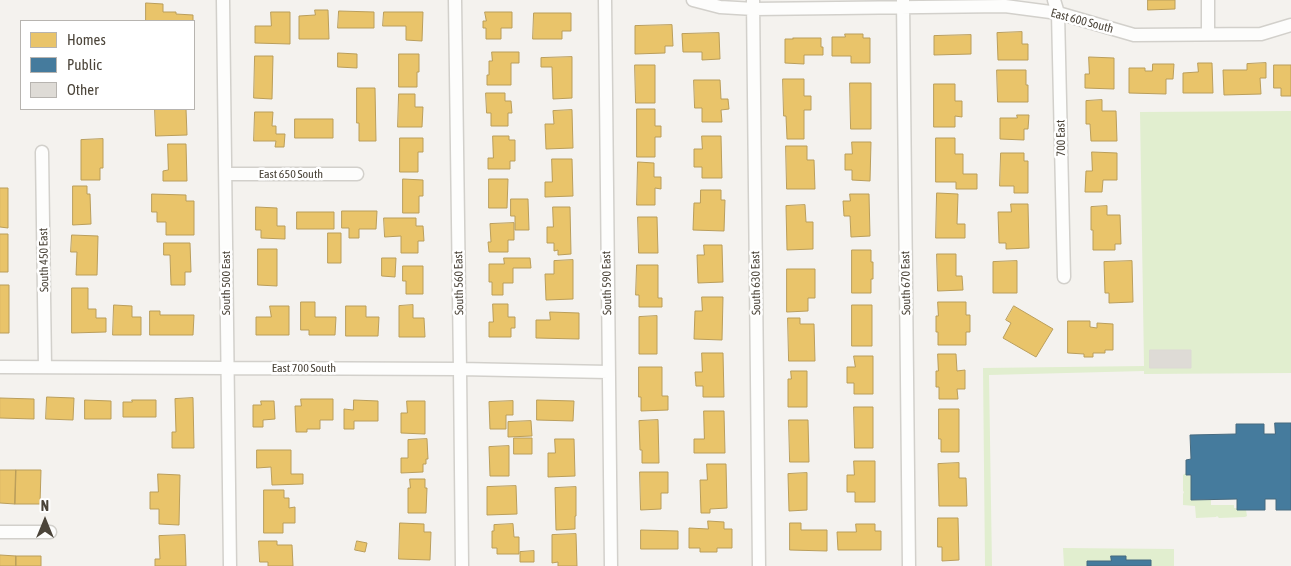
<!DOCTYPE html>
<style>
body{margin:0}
#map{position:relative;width:1291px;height:566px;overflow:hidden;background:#f4f2ee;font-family:"Asap Condensed",sans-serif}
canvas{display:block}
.legend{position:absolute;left:20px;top:20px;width:175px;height:90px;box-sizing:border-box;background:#fff;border:1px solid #b7b4b0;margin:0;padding:6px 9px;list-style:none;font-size:15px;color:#4b4439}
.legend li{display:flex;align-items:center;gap:10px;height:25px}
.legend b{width:25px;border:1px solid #b7b4b0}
.north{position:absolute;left:20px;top:496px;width:50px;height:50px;-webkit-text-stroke:4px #fff;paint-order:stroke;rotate:0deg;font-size:14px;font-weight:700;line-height:20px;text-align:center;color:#4b4439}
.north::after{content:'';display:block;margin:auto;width:18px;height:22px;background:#4b4439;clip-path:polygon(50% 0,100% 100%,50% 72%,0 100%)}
</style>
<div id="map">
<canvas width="1291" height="566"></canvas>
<ul class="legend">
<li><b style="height:14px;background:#e9c46a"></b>Homes</li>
<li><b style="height:14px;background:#457b9d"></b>Public</li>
<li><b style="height:14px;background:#dedbd6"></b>Other</li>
</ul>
<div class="north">N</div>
</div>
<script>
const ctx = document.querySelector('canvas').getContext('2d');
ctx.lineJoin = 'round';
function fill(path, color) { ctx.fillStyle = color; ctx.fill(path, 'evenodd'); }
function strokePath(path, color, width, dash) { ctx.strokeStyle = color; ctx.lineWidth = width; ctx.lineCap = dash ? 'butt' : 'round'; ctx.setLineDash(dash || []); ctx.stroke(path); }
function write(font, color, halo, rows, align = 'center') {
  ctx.font = font + ' "Asap Condensed",sans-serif'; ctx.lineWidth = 5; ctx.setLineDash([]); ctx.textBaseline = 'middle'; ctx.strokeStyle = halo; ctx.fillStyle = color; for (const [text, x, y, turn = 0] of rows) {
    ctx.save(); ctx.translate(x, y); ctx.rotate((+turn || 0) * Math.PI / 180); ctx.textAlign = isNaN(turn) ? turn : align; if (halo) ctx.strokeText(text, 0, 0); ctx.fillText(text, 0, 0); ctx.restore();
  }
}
fill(new Path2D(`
 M1291,111v262l-147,1v-3l-155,4 3,191h-7l-2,-198 161,-2 -4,-254z
 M1186,473l2,3h3v24h20v5h23v3h3v2h9l1,6 -2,1 -26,1 -2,-2 -1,1 -20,1 -1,-12 -12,-1v-11l1,-2 -1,-1v-16z
 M1063,548l111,1v17h-110z`), '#e1eecf');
const homes = new Path2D(`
 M1148,0h27v9l-27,1z
 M146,3l17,1v8h13v2l17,1v6h-47z
 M315,10h13l1,29h-30v-23l16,-1z
 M339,11l35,1v16h-36z
 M271,12h19v32l-35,-1v-17h16z
 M384,12h39l-1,29 -16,-1v-14h-23z
 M485,12h27v16h-11v11h-15v-11h-3v-7h3z
 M534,13h37v18h-9v8h-29z
 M672,25l1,21h-8v7l-30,1v-28z
 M1022,32v12h6v16h-30l-1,-27z
 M719,33l1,26 -18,1v-8h-19l-1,-18z
 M845,34h18v4h7v25h-19v-7h-19v-19h13z
 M971,35v19l-37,1v-19z
 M793,38h28v9h2v8h-19v9l-19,-1v-24h8z
 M492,52h27v11h-8v22h-24v-10h2v-14h3z
 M338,53l19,1v14l-19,-1z
 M399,54h20v18h-2v15h-18z
 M255,56h18l-1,43 -18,-1z
 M572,57v41l-19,1 -1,-32h-11v-9z
 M1089,57l25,1v31l-29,-1v-14h4z
 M1198,63h14l1,30h-30v-20l15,-1z
 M1266,63v15h-6l1,16 -37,1 -1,-25h24v-6z
 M1153,64h21l-1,15h-7v15l-37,-1v-25h16v3h7z
 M635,65h20v38h-19z
 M1274,65h17v31h-10v-8h-7z
 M997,70h29v15h2v17h-30z
 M783,79h21v17h7v14h-7v29h-17l-1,-23h-2z
 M694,80h26l1,19h7l1,10 -8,1 1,12h-20v-14h-7z
 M850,83h21v46h-20z
 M934,84h21v17h7v16l-7,-1v11h-21z
 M357,88h18l1,53h-17v-18h-2z
 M486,93h19v8h6l1,12h-4v13h-17v-13h-4z
 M399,94h16v13h8l-1,20h-24z
 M1102,100v11h14l1,30h-26l-1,-17h-4v-23z
 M155,109h31l1,26 -31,1z
 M637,109h18v17h6v11h-6v20h-18z
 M572,110l1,38 -27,1 -1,-25h9l-1,-13z
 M255,112h18l-1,14h4v8h9l-1,13h-9l1,-6h-22z
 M1017,115h12l-1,14h-4v11l-24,-1v-21h17z
 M295,119h38v19h-38z
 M493,136h16v4h6v21h-5v8h-22v-11h5z
 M702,136h19l1,42h-20v-11h-8v-18h8z
 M400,138h23v14h-5v20h-18z
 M936,138h19v16h8v20h14v15h-21v-7h-20z
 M103,139v29h-3v12h-19v-40z
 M852,142h19l-1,39 -18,-1v-10h-7v-16h7z
 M168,144h18l1,37h-24v-10l5,-1z
 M786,146h21v14h7l1,29h-28z
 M1092,152l25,1v27h-14l-1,12h-17l1,-21h6z
 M1001,153h23v8h4v32h-14v-7h-14z
 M552,159h20l1,37 -28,1v-15h7z
 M638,162l16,1v14h7v12l-6,-1v17h-18z
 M403,179l20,1v16h-4v17h-16z
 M489,179h19l-1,29h-18z
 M73,186h14v8h3l1,30 -18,1z
 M0,188h8v40l-8,-1z
 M701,190h20v10h4l-1,31 -31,-1 1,-27h6z
 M937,193l21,1 -1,30h8v14h-29z
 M152,194l34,1v6h8v34h-28v-13h-9v-10h-5z
 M850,194h19l1,42 -19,1 -1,-21h-6l-1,-15h7z
 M511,199h17l1,31h-14v-14h-4z
 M1011,204h17l1,44 -23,1v-6h-7l-1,-31h13z
 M805,205l1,17h7v27l-26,1 -1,-44z
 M1107,206v9h13l1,29h-6v6h-22v-20h-2v-23z
 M256,207l21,1v18h8v13l-24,-1v-8h-5z
 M553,207h17l1,47 -13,1v-5l-4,1v-8h-7v-16h6z
 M342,211h35l-1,18h-17v9h-10v-10h-7z
 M297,212h37v17h-37z
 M638,217h19l1,36h-19z
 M384,218h32v8h7l1,15h-6v12h-17v-17l-16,1z
 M514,223v17h-6v12h-19l-1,-10h3l-1,-18z
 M328,233h13v30h-13z
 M0,234h8v38h-8z
 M72,235l26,1 -1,39h-21l1,-23h-6z
 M164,243h26l1,29h-6v13h-14l-1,-30h-6z
 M704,245h18l1,37 -25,1 -1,-28h7z
 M258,249h19v37l-19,-1z
 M852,250h19v12h2v17h-2v14h-19z
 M937,254h19v22h6l1,14 -25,1z
 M382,258h14l-1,19 -13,-1z
 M504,258h26l1,10h-18v15h-10v12h-11v-13h-3v-18h15z
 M573,260v39l-27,1 -1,-26h9v-13z
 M1017,261v32h-24v-31z
 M1132,261l1,41 -24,1v-10h-4l-1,-31z
 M637,265h21v33h4v9h-23v-12h-3z
 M403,266h20v28h-17v-13h-3z
 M787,269h28v29h-7v13l-21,1z
 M0,285h9v48h-9z
 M72,288h16v21h8v9h10v14l-34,1z
 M702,297h21l-1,43 -28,-1 1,-28h7z
 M301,302h14v15h21l-1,18h-26v-5h-8z
 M938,302h28v13h4v17h-4v13h-28v-13h-2v-16h2z
 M493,304h15v13h7v11h-4v9h-22v-15h4z
 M114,305l18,1v11h9v18h-28z
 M413,305v13h11l1,19h-26v-31z
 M852,305h20v41h-20z
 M270,306h19v29h-33v-18h15z
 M346,306h20v11h13l-1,19h-32z
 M1014,306l39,23 -17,28 -33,-19 8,-15 -5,-3z
 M150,311h10v4h34l-1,20h-43z
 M550,312l29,1v26l-43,-1v-18h14z
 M657,316v38h-18v-37z
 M788,318h12v6h14l1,37h-26z
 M1068,321h22v6l7,1v-5l16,1v26h-8v3h-12v4h-9v-3l-16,-1z
 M702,353h21l1,44h-21v-11h-7l-1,-14h7z
 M938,354h18l1,17 8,-1v19h-8l1,10h-19v-12h-3v-16h2z
 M854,356h19v38h-19v-11h-7v-16h8z
 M639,367h23v29h6v14l-27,1v-14h-2z
 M791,371h16v36h-19v-28h3z
 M47,397l27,1 -1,22 -27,-1z
 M0,398l34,1v20l-34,-1z
 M193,398l1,50h-22v-16h4l-1,-33z
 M301,399h32v21h-13v9h-13v3h-11l-1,-26h6z
 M85,400l26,1v18h-26z
 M132,400h24v17h-33v-15h9z
 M354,400l24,1v20h-24v8h-10v-20l9,1z
 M537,400l37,1 -1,20 -36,-1z
 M261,401h13l1,18 -12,1v7h-10v-22h8z
 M407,401h18v33l-24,-1v-20h6z
 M513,401v14h-7v14h-16l-1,-27z
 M854,407h19v41h-18z
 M939,409h20v43h-18v-13h-2z
 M704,411h20l1,42h-31v-14h10z
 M658,420l1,43h-17v-13h-2l-1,-29z
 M789,420h19l1,42h-19z
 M531,421l1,15 -24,1v-15z
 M514,438h18v16h-18z
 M427,439l1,20h-2v5h-3v8l-22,1v-15h7v-18z
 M555,439h19l1,37 -27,1v-24h7z
 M509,446v30h-19l-1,-29z
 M257,450h34v24h12v10l-31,1 -1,-18 -14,1z
 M854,461h21v41h-20v-10h-8v-17h7z
 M959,463v15h7l1,28h-28l-1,-42z
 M707,464h19l1,44 -17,1v4h-9l-1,-33h7z
 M0,470h16l-1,34 -15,-1z
 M16,470h25l-1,34h-25z
 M640,472h28v21h-7v16l-20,1z
 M807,473v37l-18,1 -1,-37z
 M158,474l22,1 -1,50 -20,-1v-15h-9v-17h8z
 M410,479h15v9h2l-1,25h-18v-25h2z
 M516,486l1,28 -30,1v-28z
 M576,487v29h-1v13l-19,1 -1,-42z
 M264,490h20v8h5v10l6,-1v16h-12v10h-19z
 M938,518h20l1,42 -17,1v-14h-4z
 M708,521l16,1v7h8v19h-15v4h-17v-4h-11v-20l19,1z
 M400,523l24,1v8h7l-1,28 -31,-1z
 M790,523h11v7h26v21l-37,-1z
 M513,524l1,13h5v17h-22v-6h-5v-17h2v-6z
 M856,524h19v7h6v19h-43l-1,-18h19z
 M641,530l37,1v18h-37z
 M576,534l1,32h-19v-4l-6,1v-28z
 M185,535l1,31h-31v-7h5l-1,-23z
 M259,541h18v4h15l1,21h-25v-4h-8z
 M357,541l10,2 -2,9 -10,-2z
 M534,551v11h-14v-10z
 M0,555l16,1v10h-16z
 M16,556h25v10h-25z`);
fill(homes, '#e9c46a');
strokePath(homes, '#ba9e5b', 1);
const public = new Path2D(`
 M1275,423h16v87h-15v-11h-11v11h-28v-11l-46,1v-25h-5v-15l5,-1 -1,-24 46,-1v-10h28v10h11z
 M1111,556h15v4h25v6h-64v-5h24z`);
fill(public, '#457b9d');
strokePath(public, '#476a7f', 1);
const building = new Path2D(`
 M1150,350h41v18h-41z`);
fill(building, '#dedbd6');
strokePath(building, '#dcd9d4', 1);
const minor = new Path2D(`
 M223,0l7,566
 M455,0l5,369 2,197
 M605,0l6,566
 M693,0l27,7 34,2 251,-3 53,7 76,22 127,-1 30,-9
 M753,0l6,566
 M903,0l6,566
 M1054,0l4,13 6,264
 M1208,0v34
 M42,152l3,215
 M226,174h131
 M0,367l460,2 148,3
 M0,532h50`);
strokePath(minor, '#d2d0cb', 15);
strokePath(minor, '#fdfdfc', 12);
write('12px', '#4b4439', '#fff', [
 ["East 600 South",1082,21,15],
 ["700 East",1061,138,-91],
 ["East 650 South",291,174],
 ["South 450 East",44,260,-91],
 ["South 500 East",226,283,-90],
 ["South 560 East",459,283,-91],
 ["South 590 East",607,283,-91],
 ["South 630 East",756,283,-91],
 ["South 670 East",906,283,-91],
 ["East 700 South",304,368]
]);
</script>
